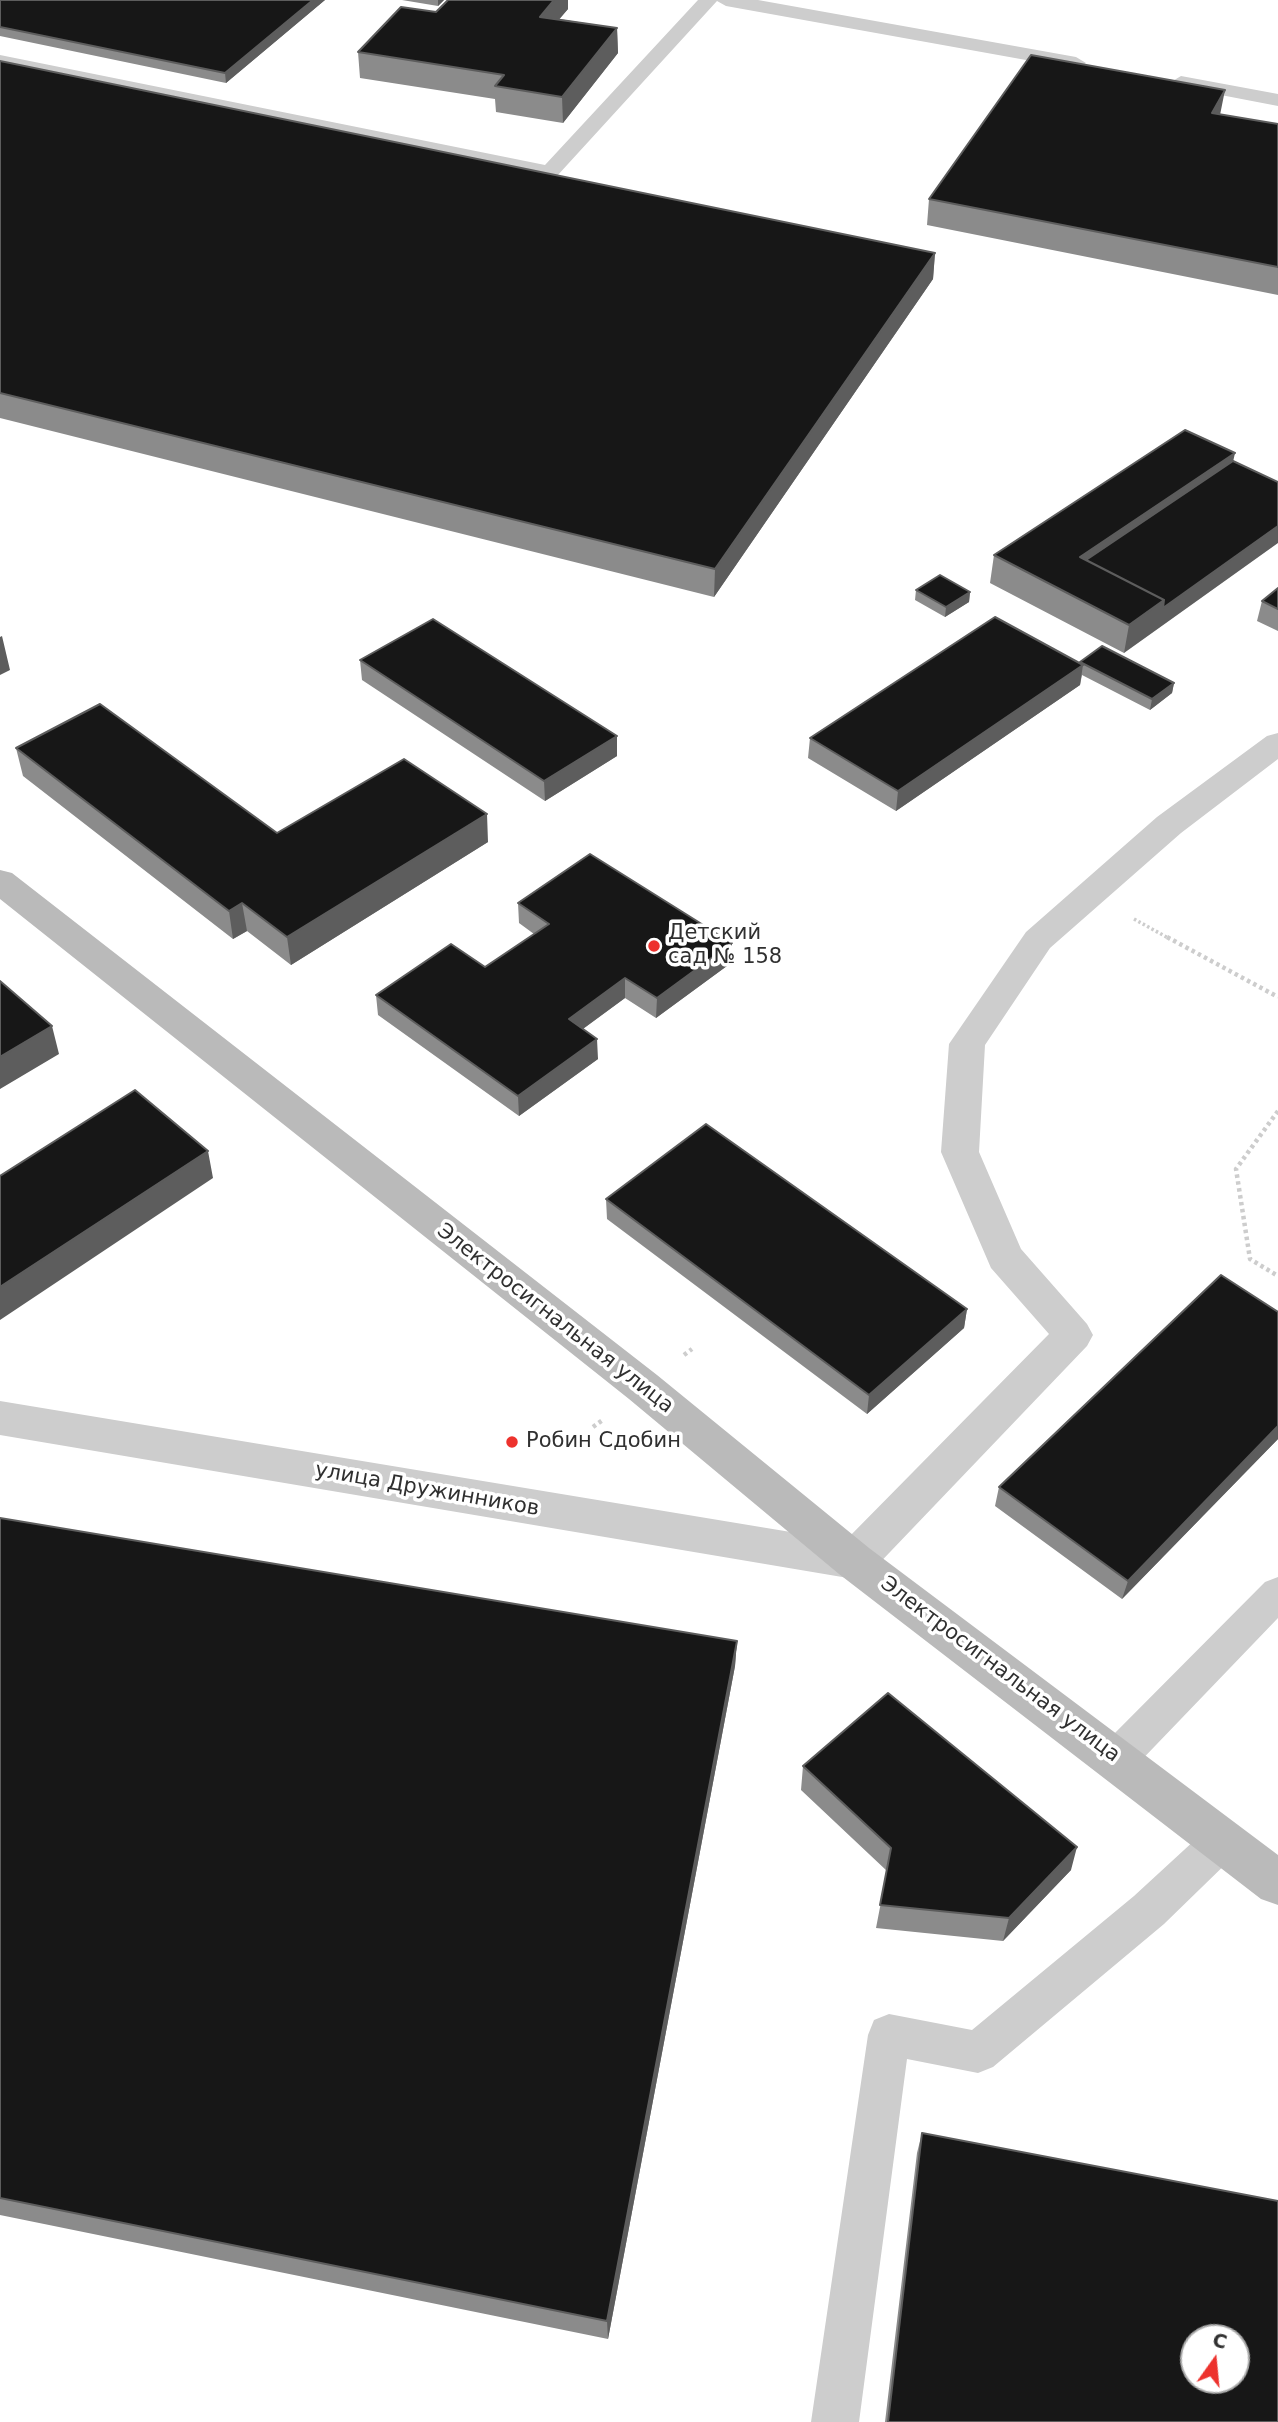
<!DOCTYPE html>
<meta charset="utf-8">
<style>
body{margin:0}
#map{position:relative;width:1278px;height:2422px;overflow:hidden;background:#fff;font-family:"DejaVu Sans",sans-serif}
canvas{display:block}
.north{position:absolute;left:1180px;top:2324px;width:70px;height:70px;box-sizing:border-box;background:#fff;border:2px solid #acacac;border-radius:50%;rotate:15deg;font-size:19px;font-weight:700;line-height:28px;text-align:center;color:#303030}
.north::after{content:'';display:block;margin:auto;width:24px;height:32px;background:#ed322d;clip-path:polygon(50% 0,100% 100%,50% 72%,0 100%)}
</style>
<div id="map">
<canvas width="1278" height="2422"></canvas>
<div class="north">С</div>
</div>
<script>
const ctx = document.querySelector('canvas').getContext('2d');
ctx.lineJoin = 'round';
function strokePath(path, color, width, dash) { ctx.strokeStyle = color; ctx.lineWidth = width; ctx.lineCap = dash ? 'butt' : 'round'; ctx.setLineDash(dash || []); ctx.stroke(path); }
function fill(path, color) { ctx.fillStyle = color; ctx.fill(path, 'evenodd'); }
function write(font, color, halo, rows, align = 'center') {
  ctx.font = font + ' "DejaVu Sans",sans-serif'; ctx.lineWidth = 7; ctx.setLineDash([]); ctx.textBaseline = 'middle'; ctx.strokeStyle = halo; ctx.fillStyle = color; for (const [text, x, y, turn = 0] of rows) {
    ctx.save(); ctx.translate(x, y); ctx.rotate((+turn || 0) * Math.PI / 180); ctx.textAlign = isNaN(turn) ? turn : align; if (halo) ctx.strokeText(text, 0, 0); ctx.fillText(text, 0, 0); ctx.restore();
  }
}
strokePath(new Path2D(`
 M1134,919l36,20`), '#cdcdcd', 3.5, [2.5, 2.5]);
strokePath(new Path2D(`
 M1167,937l111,60
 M1278,1111l-42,58 14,90 28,17
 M684,1355l8,-6
 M593,1427l11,-8`), '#cdcdcd', 4.5, [3.5, 3.5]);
fill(new Path2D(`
 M698,0h60l318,57 10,6 -10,6 -350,-63 -9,-5 -160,175 -7,2 -550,-111v-12l545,110z
 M1181,76l97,18v12l-104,-20 -3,-4z
 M1278,1577v41l-147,153 -14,5 -14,-5 -6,-13 6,-13 162,-163z
 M1223,1821l14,6 6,13 -6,13 -73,71 -171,143 -15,6 -71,-14 -48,363h-48l57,-387 6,-15 15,-6 83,16 162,-134 75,-69z`), '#cdcdcd');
fill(new Path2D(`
 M1278,733v26l-97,74 -131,115 -65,97 -6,107 42,97 66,75 6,11 -6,11 -218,228 -15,5 -854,-144v-34l845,140 204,-207 -58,-66 -50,-116 8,-108 77,-112 131,-115 110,-81z`), '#cdcdcd');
fill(new Path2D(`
 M0,870l12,3 645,502 212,173 409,307v50l-17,-6 -422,-325 -210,-175 -629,-500z`), '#bababa');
fill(new Path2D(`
 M0,0h325l-99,83 -226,-47z
 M402,0h42l-6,6z
 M568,9l-9,10 58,9 1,25 -55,70 -67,-11 -1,-13 -135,-21 -2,-26 78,-40z
 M0,61l935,192 -2,26 -219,318 -714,-179z
 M1220,114l58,10v171l-351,-70 2,-26z
 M1233,461l-109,192 -134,-70 4,-28z
 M1278,588v43l-21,-10 5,-20z
 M916,590l54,2 -1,10 -24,15 -30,-17z
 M360,660l257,96 -72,45 -183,-121z
 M1080,663l94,20 -2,10 -22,17 -68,-35 -2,10 -184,126 -88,-53 2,-20z
 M16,748l261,85 211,9 -197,123 -44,-34 -14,8 -210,-163z
 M518,903l214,40 -1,20 -75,55 -31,-20 -42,31 15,30 -79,57 -141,-101 -2,-20 109,-28 49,-33 -15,-11z
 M606,1199l361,110 -3,19 -97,86 -260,-195z
 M1278,1312v127l-156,160 -127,-93 4,-19z
 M0,1518l737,123 -2,25 -127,673 -608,-124z
 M803,1766l268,104 -68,71 -127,-13 11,-57 -86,-81z
 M922,2133l356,289h-393l32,-269z`), '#8b8b8b');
fill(new Path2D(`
 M313,0h12l-99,83 -1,-10z
 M438,0h6l-6,6z
 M554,0h14v9l-27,32 -1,-24z
 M617,28l1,25 -55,70 -1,-26z
 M1225,90l-5,25 -8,-2z
 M935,253l-2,26 -219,318 1,-28z
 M1235,453l-6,27 -135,93 -14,-16z
 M1278,526v17l-154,110 5,-28 35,-25z
 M970,592l-1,10 -24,15 1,-10z
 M2,636l8,34 -10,5v-38z
 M1083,665l-3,20 -184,126 2,-20z
 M1174,683l-2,10 -22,17 2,-11z
 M617,736v20l-72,45 -1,-20z
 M487,814l1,28 -197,123 -4,-28z
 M242,903l5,28 -14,8 -4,-28z
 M732,943l-1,20 -75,55 1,-20z
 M625,978v20l-56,41v-20z
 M52,1026l7,28 -59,35v-32z
 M597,1039l1,20 -79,57 -1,-20z
 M208,1151l5,27 -213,142v-33z
 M967,1309l-3,19 -97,86 2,-19z
 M1278,1426v13l-156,160 6,-18z
 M737,1641l-2,25 -127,673 -1,-18z
 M1077,1847l-6,23 -68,71 6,-23z`), '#5d5d5d');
const building = new Path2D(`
 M0,0h313l-88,73 -225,-46z
 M448,0h106l-14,17 77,11 -55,69 -67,-11 9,-11 -146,-23 43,-45 35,5z
 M1031,55l194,35 -13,23 66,11v143l-349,-68z
 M0,61l935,192 -220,316 -715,-176z
 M1185,430l50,23 -155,104 84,43 -35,25 -135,-70z
 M1233,461l45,21v44l-115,82 1,-8 -78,-40z
 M940,575l30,17 -24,15 -30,-17z
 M1278,588v21l-16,-8z
 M995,617l88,48 -185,126 -88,-53z
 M433,619l184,117 -73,45 -184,-121z
 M1102,646l72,37 -22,16 -72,-37z
 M100,704l177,129 127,-74 83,55 -200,123 -45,-34 -13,8 -213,-163z
 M590,854l142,89 -75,55 -32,-20 -56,41 28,20 -79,57 -142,-101 75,-51 34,23 64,-43 -31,-21z
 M0,981l52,45 -52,31z
 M135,1090l73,61 -208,136v-111z
 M706,1124l261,185 -98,86 -263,-196z
 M1221,1275l57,37v114l-150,155 -129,-94z
 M0,1518l737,123 -130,680 -607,-123z
 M888,1693l189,154 -68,71 -129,-13 11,-57 -88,-82z
 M922,2133l356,68v221h-390zM1194,2338h42v42h-42z`);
fill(building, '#171717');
strokePath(building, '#5d5d5d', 2);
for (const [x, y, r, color] of [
 [654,946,7,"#ed322d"],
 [512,1442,7,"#ed322d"]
]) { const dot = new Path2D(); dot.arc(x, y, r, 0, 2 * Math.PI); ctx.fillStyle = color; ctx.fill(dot); strokePath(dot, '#fff', 2.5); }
write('21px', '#303030', '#fff', [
 ["Детский",668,934],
 ["сад № 158",668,958],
 ["Робин Сдобин",526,1442]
], 'left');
write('21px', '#303030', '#fff', [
 ["Электросигнальная улица",555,1319,38],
 ["улица Дружинников",427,1490,10],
 ["Электросигнальная улица",1000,1670,37]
]);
</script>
